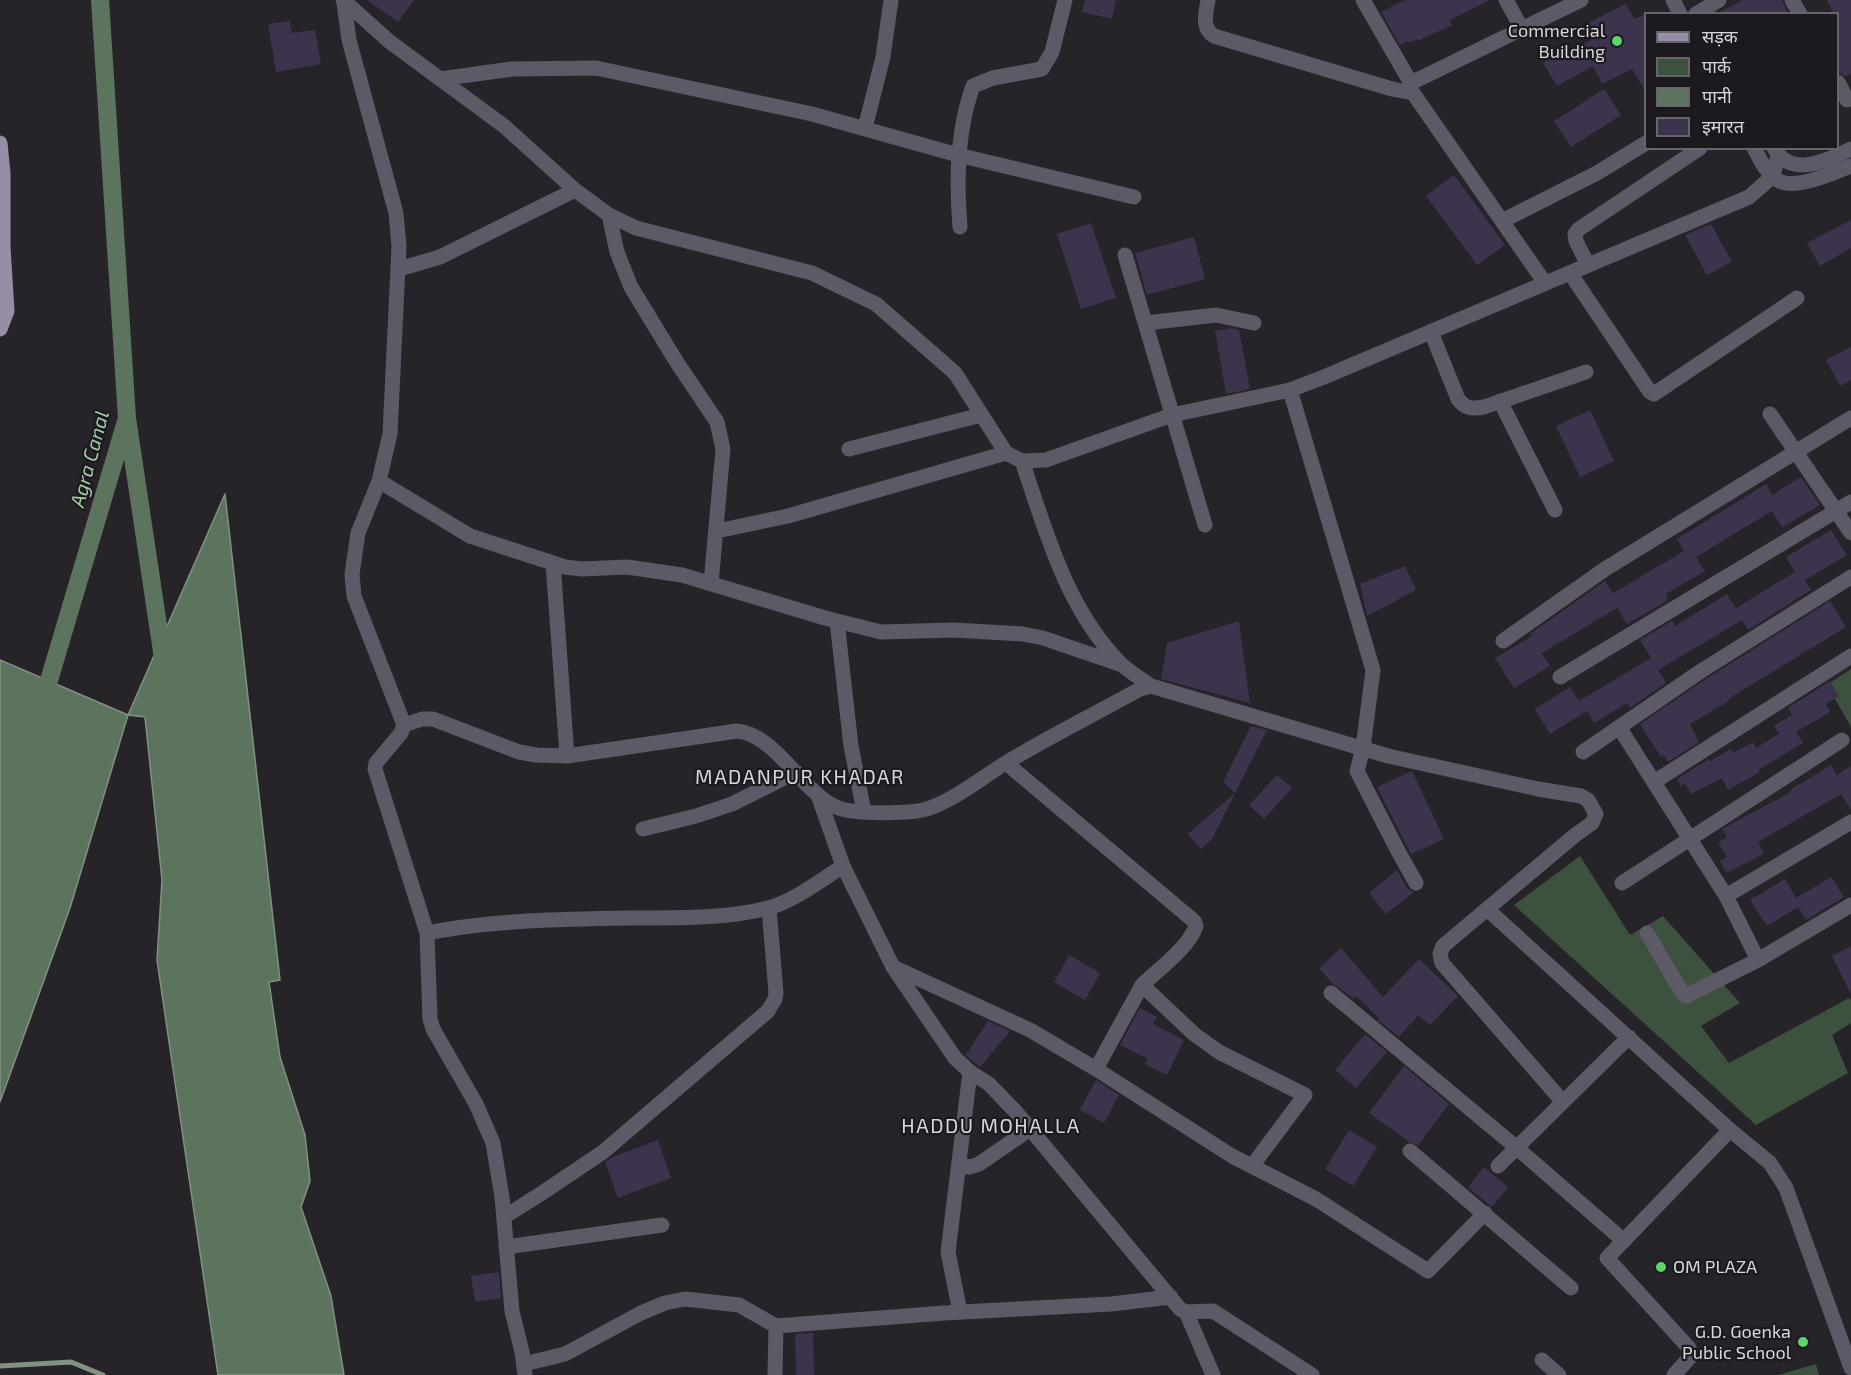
<!DOCTYPE html>
<meta charset="utf-8">
<style>
body{margin:0}
#map{position:relative;width:1851px;height:1375px;overflow:hidden;background:#262429;font-family:"Exo 2","Noto Sans Devanagari",sans-serif}
canvas{display:block}
.legend{position:absolute;left:1644px;top:12px;width:195px;height:138px;box-sizing:border-box;background:#1c1a1f;border:2px solid #67656a;margin:0;padding:8px 10px;list-style:none;font-size:18px;color:#d7d6da}
.legend li{display:flex;align-items:center;gap:12px;height:30px}
.legend b{width:30px;border:2px solid #67656a}
</style>
<div id="map">
<canvas width="1851" height="1375"></canvas>
<ul class="legend">
<li><b style="height:8px;background:#978da7"></b>सड़क</li>
<li><b style="height:16px;background:#3d523e"></b>पार्क</li>
<li><b style="height:16px;background:#5c745d"></b>पानी</li>
<li><b style="height:16px;background:#3d334c"></b>इमारत</li>
</ul>
</div>
<script>
const ctx = document.querySelector('canvas').getContext('2d');
ctx.lineJoin = 'round';
function fill(path, color) { ctx.fillStyle = color; ctx.fill(path, 'evenodd'); }
function strokePath(path, color, width, dash) { ctx.strokeStyle = color; ctx.lineWidth = width; ctx.lineCap = dash ? 'butt' : 'round'; ctx.setLineDash(dash || []); ctx.stroke(path); }
function write(font, color, halo, rows, align = 'center') {
  ctx.font = font + ' "Exo 2",sans-serif'; ctx.lineWidth = 4.5; ctx.setLineDash([]); ctx.textBaseline = 'middle'; ctx.strokeStyle = halo; ctx.fillStyle = color; for (const [text, x, y, turn = 0] of rows) {
    ctx.save(); ctx.translate(x, y); ctx.rotate((+turn || 0) * Math.PI / 180); ctx.textAlign = isNaN(turn) ? turn : align; if (halo) ctx.strokeText(text, 0, 0); ctx.fillText(text, 0, 0); ctx.restore();
  }
}
fill(new Path2D(`
 M1851,669v58l-24,-42z
 M1580,856l50,79 33,-19 77,87 -39,23 28,37 120,-65 2,2v23l-19,12 16,38 -92,52 -242,-220z
 M1816,1364l3,11h-41z`), '#3d523e');
const water = new Path2D(`
 M225,494l55,486 -11,2 11,75 25,78 5,46 -9,26 30,89 13,79h-126l-61,-415 5,-80 -17,-163 -17,-2 -58,193 -70,194v-442l128,55z`);
fill(water, '#5c745d');
strokePath(water, '#819182', 1.5);
strokePath(new Path2D(`
 M0,1366l71,-4 32,13`), '#819182', 5);
strokePath(new Path2D(`
 M127,418l37,247
 M42,704l85,-286 -27,-418`), '#5c745d', 18);
fill(new Path2D(`
 M367,0h47l-16,22z
 M1085,0h31l-4,19 -30,-7z
 M1405,0h85l-40,20 2,5 -34,16 -1,-2 -8,4 -1,-2 -8,4 -19,-33z
 M1743,0h39l6,14h-72z
 M1827,0h24v74l-5,2 -8,-4v-58h-4z
 M1626,4l8,15 12,-5v78l-14,-23 -30,15 -9,-18 -36,20 -14,-23 24,-14 1,2 27,-13 -7,-15z
 M290,21l2,12 23,-3 6,34 -45,8 -8,-48z
 M1604,89l17,26 -50,32 -17,-26z
 M1454,175l51,70 -28,20 -51,-69z
 M1851,220v28l-31,18 -13,-23z
 M1091,223l25,75 -35,11 -24,-75z
 M1711,224l21,38 -25,13 -22,-40z
 M1194,237l11,42 -58,16 -12,-42z
 M1231,328l8,2 11,59 -24,5 -11,-63z
 M1851,347v33l-11,6 -14,-26z
 M1590,410l24,51 -34,16 -24,-51z
 M1801,477l19,28 -38,22 -10,-16 -76,46 9,14 -39,23 2,5 -6,5 -35,20 -10,-16 -75,45 8,13 -36,22 -19,-30 37,-22 -2,-2 75,-53 8,12 71,-42 -7,-12 89,-55 6,11z
 M1831,530l16,25 -42,25 6,10 -63,40 -6,-10 -84,50 8,13 -36,25 -3,-5 -33,20 -7,-12 -37,23 -15,-25 35,-22 9,14 72,-43 -11,-18 32,-19 3,5 52,-32 9,14 59,-36 -9,-15z
 M1405,566l11,24 -49,26 -7,-32z
 M1830,601l16,26 -118,72 1,2 -39,23 9,18 -31,20 -4,-7 -3,2 -21,-33 66,-45z
 M1239,621l11,82 -89,-24 6,-36z
 M1830,681l9,15 -13,8 4,8 -34,20 7,11 -45,27 2,2 -32,18 -6,-12 -31,16 -6,-11 -4,3 -4,-7 32,-20 1,2 21,-12 2,4 20,-11 3,6 23,-14 -5,-8 18,-11 -4,-7z
 M1251,726l16,4 -55,109 -11,10 -13,-15 47,-41 -12,-11z
 M1831,765l6,10 14,-9v44l-10,-16 -83,48 6,12 -38,19 -6,-12 7,-4 -9,-15 9,-5 -5,-8 69,-37 -1,-2z
 M1412,771l32,68 -33,15 -34,-67z
 M1277,775l15,13 -28,31 -15,-14z
 M1397,870l10,18 7,4 -28,22 -17,-21z
 M1831,877l13,20 -38,23 -8,-13 -31,19 -17,-26 35,-21 11,19z
 M1851,946v48l-19,-38z
 M1341,948l42,49 36,-38 39,37 -28,29 -12,-10 -19,22 -21,-17 1,-2 -23,-22 -3,2 -21,-15 -13,-15z
 M1069,955l31,18 -15,27 -31,-18z
 M1140,1008l17,9 -4,7 31,16 -17,35 -22,-11 3,-5 -28,-14z
 M988,1021l22,10 -30,36 -14,-12z
 M1365,1034l22,18 -31,36 -21,-18z
 M1404,1066l45,38 -31,41 -9,-3 -40,-29z
 M1096,1080l23,15 -15,28 -24,-13z
 M1349,1130l28,17 -24,39 -28,-17z
 M658,1140l13,38 -53,20 -13,-36 8,-5z
 M1484,1167l24,20 -16,20 -24,-20z
 M499,1272l2,26 -26,4 -4,-26z
 M813,1333l1,42h-18l-1,-41z`), '#3d334c');
strokePath(new Path2D(`
 M343,0l47,42 114,84 71,64 34,25 27,13 176,45 64,31 79,69 51,80 16,8 24,-1 126,-45 118,-25 34,-13 425,-180 24,-21 5,-21
 M1208,0c-2,13 -7,28 6,36l178,53 21,4 132,190
 M1363,0l45,78 7,3 166,-81
 M1506,0l16,29
 M1673,0l7,14
 M1792,0l8,14
 M344,3l5,37 47,173 3,33 -9,188 -11,47 -21,52 -6,41 2,22 50,129 -3,8 -25,30 -1,6 52,164 3,86 3,10 43,75 17,39 9,54 10,114 10,41 3,23
 M1696,14l23,-14
 M440,79l72,-10 84,-1 216,46 146,41 176,42
 M1838,82l9,18
 M865,128l18,-71 8,-57
 M1754,148c6,11 12,25 23,32 18,11 56,-7 74,-14
 M1774,148c17,31 54,12 77,1
 M609,215l8,37 14,35 45,74 41,61 6,27 -12,135
 M1502,221l95,-48 49,-30
 M960,227c-4,-47 -3,-97 13,-141l20,-8 49,-9 10,-17 13,-52
 M1125,255l80,270
 M1588,265l-12,-24 -1,-7 4,-5 121,-81
 M399,269l41,-12 135,-67
 M1570,273l80,119 4,2 143,-96
 M1146,323l70,-8 38,8
 M1431,332l27,67c8,10 13,10 26,8l102,-35
 M1290,390l83,280 -10,78 -6,23 41,80 18,32
 M1500,401l55,109
 M1770,414l81,119
 M849,449l132,-34
 M1022,461c24,71 45,149 99,203 9,8 20,15 30,22l237,70 150,33 43,7 7,4 8,14 -4,9 -18,13 -131,110 -3,8 2,9 121,139
 M379,481l91,55 95,31 17,2 45,-2 55,8 143,43 56,14 73,-2 69,4 20,4 79,27
 M717,531l71,-15 218,-63
 M553,563l14,193
 M837,621l14,125 13,66
 M1503,641l102,-72 246,-151
 M1560,677l291,-175
 M404,725l18,-6h11l86,33 17,3 31,1 170,-25c38,3 65,61 99,76 17,8 77,7 94,1 27,-10 50,-29 74,-44 44,-27 91,-50 136,-75l11,-3
 M1619,727l107,169 32,64
 M1583,752l118,-81 150,-94
 M1006,763l188,158 2,5c-6,20 -38,44 -54,59
 M1654,782l197,-126
 M818,795l25,71 50,101 62,91 15,14 19,12 27,28 164,197 6,3 27,-1 99,64
 M643,829l53,-13 36,-12 64,-32
 M1622,883l220,-143
 M1726,896l125,-74
 M1487,909l243,221 40,33 16,25 65,180
 M427,933c66,-13 136,-14 204,-15 43,0 96,1 137,-10 26,-7 52,-27 75,-42
 M1647,933l36,61 3,2 72,-36 93,-55
 M893,967l137,63 66,39 136,87 84,43 112,72 57,-58
 M1331,993l186,155 107,93
 M1096,1069l46,-84 52,49 25,18 86,43 -53,71
 M1410,1151l161,137
 M959,1165l11,2 9,-3 51,-35
 M1498,1166l131,-129
 M504,1217l38,-24 61,-41 165,-141 7,-12 1,-6 -7,-85
 M506,1247l156,-22
 M960,1312l-12,-60 22,-180
 M1186,1312l27,63
 M776,1326l168,-13 167,-9 60,-7
 M1542,1360l17,15
 M524,1364l41,-10 76,-41 24,-10 20,-4 54,6 37,21 -1,49
 M1674,1375l16,-18 -1,-9 -82,-90 123,-128`), '#5e5966', 15);
strokePath(new Path2D(`
 M0,143l3,30v74l4,64 -7,18`), '#978da7', 15);
for (const [x, y, r, color] of [
 [1617,41,6,"#5cd56d"],
 [1661,1267,6,"#5cd56d"],
 [1803,1342,6,"#5cd56d"]
]) { const dot = new Path2D(); dot.arc(x, y, r, 0, 2 * Math.PI); ctx.fillStyle = color; ctx.fill(dot); strokePath(dot, '#1c1a1f', 2); }
write('18px', '#d7d6da', '#1c1a1f', [
 ["Commercial",1605,31],
 ["Building",1605,52],
 ["OM PLAZA",1673,1267,"left"],
 ["G.D. Goenka",1791,1332],
 ["Public School",1791,1353]
], 'right');
write('italic 20px', '#a1cea4', '#1c1a1f', [
 ["Agra Canal",90,459,-75]
]);
ctx.letterSpacing = '1.5px';
write('20px', '#d7d6da', '#1c1a1f', [
 ["MADANPUR KHADAR",800,777],
 ["HADDU MOHALLA",991,1126]
]);
ctx.letterSpacing = '0px';
</script>
